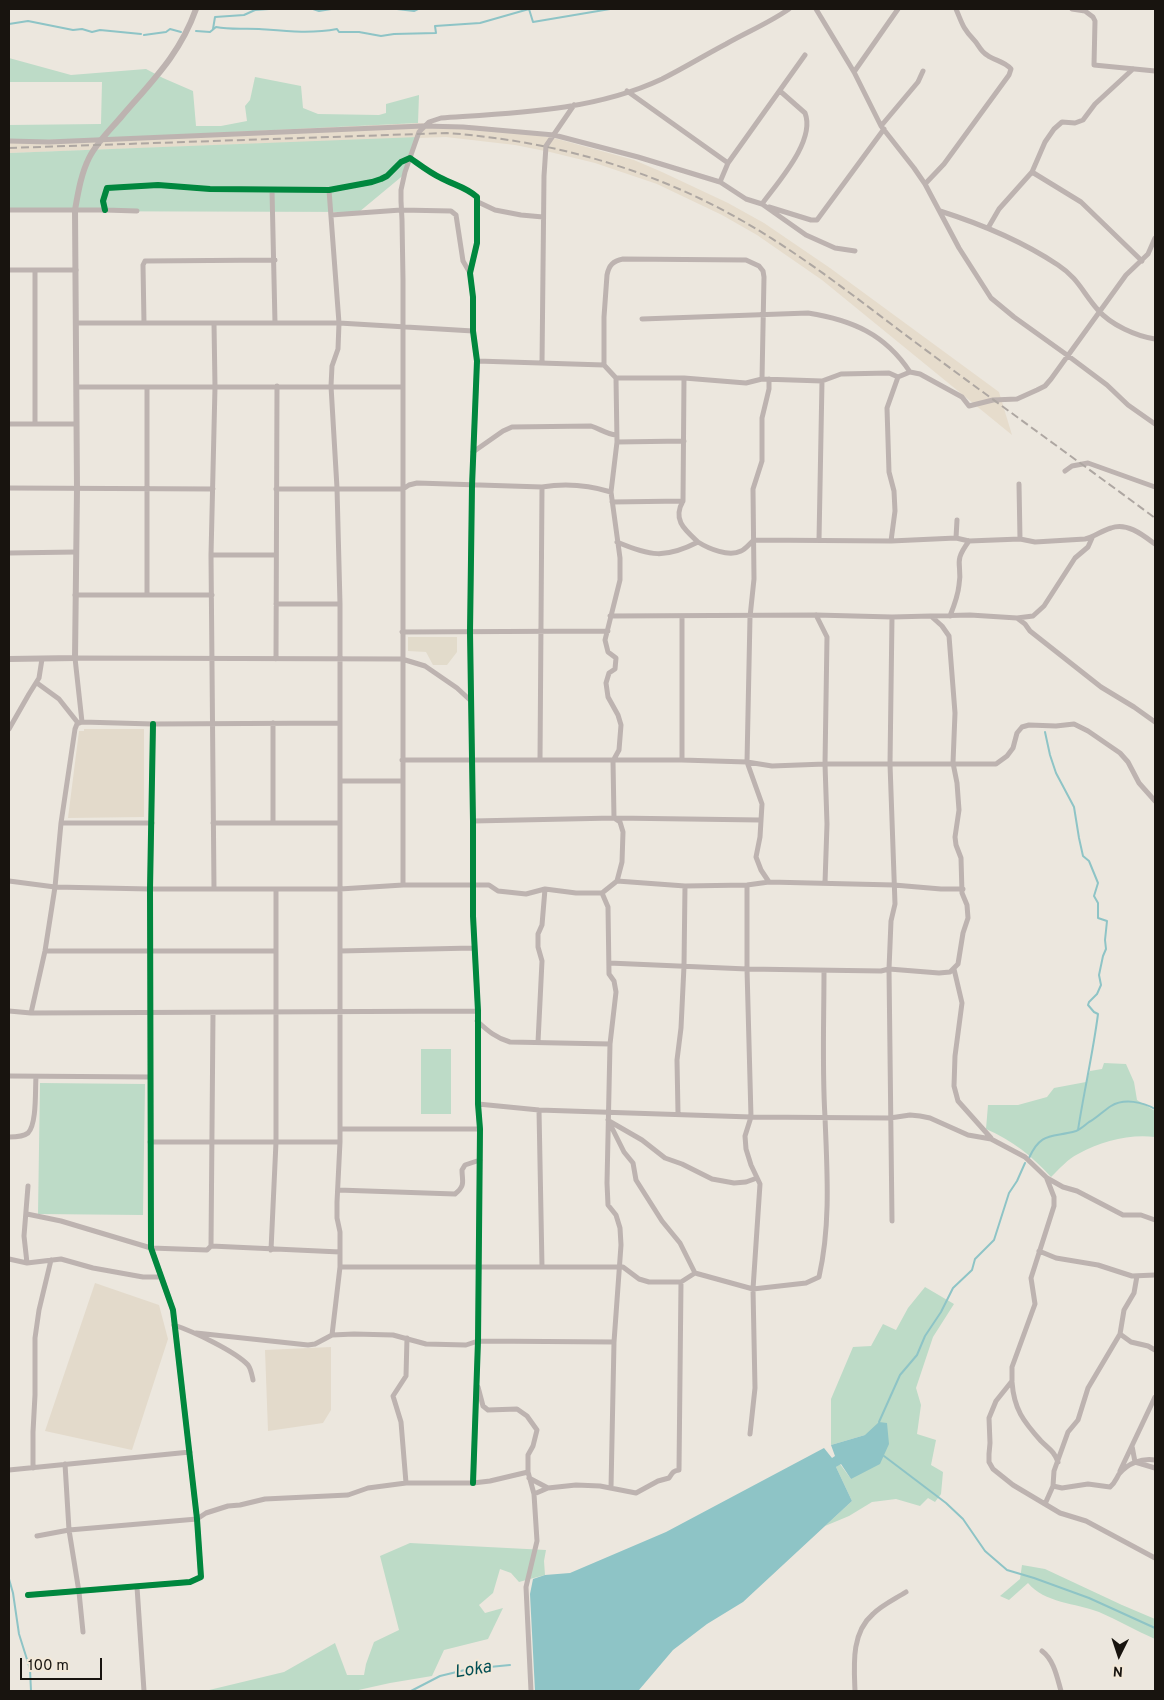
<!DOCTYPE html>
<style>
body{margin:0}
#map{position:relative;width:1164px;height:1700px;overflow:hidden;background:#ece7de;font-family:Overpass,sans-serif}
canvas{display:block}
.frame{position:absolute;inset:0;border:10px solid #18140f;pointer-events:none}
.north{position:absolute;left:1094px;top:1630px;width:50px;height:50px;-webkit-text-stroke:4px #f2e8d8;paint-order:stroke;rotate:184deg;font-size:14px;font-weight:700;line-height:20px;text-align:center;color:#18140f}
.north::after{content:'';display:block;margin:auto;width:18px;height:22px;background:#18140f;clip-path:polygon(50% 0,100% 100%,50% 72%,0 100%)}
.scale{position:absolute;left:20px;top:1658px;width:82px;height:22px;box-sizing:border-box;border:2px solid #18140f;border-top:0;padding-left:6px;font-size:15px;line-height:18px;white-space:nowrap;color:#18140f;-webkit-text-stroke:4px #f2e8d8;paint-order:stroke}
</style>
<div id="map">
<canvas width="1164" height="1700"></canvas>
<div class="frame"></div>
<div class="north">N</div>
<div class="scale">100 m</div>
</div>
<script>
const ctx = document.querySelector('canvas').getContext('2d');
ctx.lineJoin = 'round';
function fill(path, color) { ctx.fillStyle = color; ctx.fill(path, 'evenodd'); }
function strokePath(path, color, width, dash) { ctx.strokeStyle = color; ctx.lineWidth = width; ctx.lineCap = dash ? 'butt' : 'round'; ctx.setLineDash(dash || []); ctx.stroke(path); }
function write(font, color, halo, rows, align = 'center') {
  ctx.font = font + ' Overpass,sans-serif'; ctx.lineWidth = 4; ctx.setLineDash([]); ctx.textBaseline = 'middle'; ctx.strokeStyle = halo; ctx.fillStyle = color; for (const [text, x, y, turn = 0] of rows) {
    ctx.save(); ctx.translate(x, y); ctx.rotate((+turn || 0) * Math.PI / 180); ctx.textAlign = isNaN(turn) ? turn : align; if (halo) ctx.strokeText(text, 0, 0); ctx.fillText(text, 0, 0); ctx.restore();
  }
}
fill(new Path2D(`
 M408,637h49v15l-10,13h-14l-7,-13 -18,-1z`), '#e2dbcb');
fill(new Path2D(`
 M418,123l65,3 71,12 80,22 28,12 66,31 36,20 66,45 169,124 13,43 -190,-155 -65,-45 -35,-20 -65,-31 -62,-21 -45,-11 -35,-7 -69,-8 -437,16v-12z`), '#e6dccc');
fill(new Path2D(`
 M84,729h60v88l-76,1 11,-87h5z
 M95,1283l64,22 9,34 -36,111 -87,-19z
 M331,1347v63l-8,13 -55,8 -3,-81z`), '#e3dacb');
fill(new Path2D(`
 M9,58l62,17 75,-6 17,9 30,13 3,35h25l26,-5 -2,-15 5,-6 5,-23 46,9 2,22 15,6 61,1 7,-2v-9l33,-9 -1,28 -308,15 -101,3v-16l92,-1 1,-42h-93z
 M419,137l-13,36 -47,39 -350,-1v-58z
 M421,1049h30v65h-30z
 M1104,1063l22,1 8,18 3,18 18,11v26c-26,-3 -53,4 -77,17 -10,5 -19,15 -27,23 -20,-22 -38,-36 -65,-48l2,-24h30l29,-8 7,-9 32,-6 4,-11 12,-2z
 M40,1083l105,1 -2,131 -105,-1z
 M925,1287l29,17 -21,33 -17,51 5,17 -4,29 19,6 -5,25 12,7 -2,22 -6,8 -7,-4 -8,8 -24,-7 -24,3 -23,14 -24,10 27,-25 -16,-34 4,-3 11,15 14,-44 -34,10v-46l22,-52 18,-1 12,-22 13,6 12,-22z
 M410,1543l136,7 -2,11 1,14 -26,7 -8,-9 -11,-4 -7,24 -14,12 6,8 18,-5 -15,31 -44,11 -12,26 -42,7 -36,8h-149l79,-19 51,-29 12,32h17l2,-11 8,-22 25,-12 -19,-74z
 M1022,1565l23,4 77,36 33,14v20c-19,-8 -37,-19 -56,-27 -23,-9 -55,-9 -71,-29l-19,17 -9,-4 20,-17z`), '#bddbc7');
fill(new Path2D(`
 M879,1422l8,1 2,21 -9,20 -29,15 -10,-15 -5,3 16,34 -109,101 -36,22 -34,26 -34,40 -104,1 -5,-97 3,-15 12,-4 25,-2 96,-41 158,-84 8,10 3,-2 -4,-11 34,-10z`), '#8ec4c6');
strokePath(new Path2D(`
 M313,9l6,2 12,-2
 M397,9l17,2 4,-2
 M529,9l4,13 77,-13
 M9,24l19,-3 45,9 9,-1 10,3 8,-2 41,4
 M213,29l2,-12 29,-2 11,-5 14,-1
 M196,31l14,1 6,-5c15,3 28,1 43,2 25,2 52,5 78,0l2,3h20l22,4 13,-2 42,-1 -1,-7 45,-3 49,-14
 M144,35l22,-3 4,-3 11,3
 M1045,732l5,23 6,18 18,34 5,31 4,18 6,5 9,22 -4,13 4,7v15l9,3 -2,19 1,9 -3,7 -4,19 2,10 -4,9 -8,8 -1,3 6,7 4,2c-5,39 -14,77 -20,116
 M1029,1158c12,-27 23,-20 47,-27 5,-2 9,-6 13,-9 8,-4 14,-11 22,-16 13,-8 32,-4 44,3
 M879,1422l21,-47 17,-20 8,-19 16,-24 12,-24 19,-18 3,-11 19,-19 15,-47 8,-12 8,-18
 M884,1456l62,47 17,16 22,32 22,19 27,8 55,20 66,30
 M9,1579l4,14 6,41 11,35 1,22
 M411,1691l29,-15 29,-7 41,-4`), '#8ec4c6', 2);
strokePath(new Path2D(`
 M816,9l38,63 27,54 33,42 11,16 34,64 32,50 23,19 53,38 40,30 21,20 27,19
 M1072,9l13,2 8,6 2,4 -1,44 61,6
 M854,72l44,-63
 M627,91l101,72
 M881,126l37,-44 5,-11
 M9,141l40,1 374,-16 40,1 91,8 84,22 82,25 26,17 16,5 44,31 29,13 20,3
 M1032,172l49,30 61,59
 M720,182l8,-19 77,-108
 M925,184l19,-20 65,-89 2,-6c-7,-8 -16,-8 -24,-14 -7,-4 -8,-10 -13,-15 -11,-11 -12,-17 -18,-31
 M272,190l3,133
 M329,190l10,133 -1,26 -6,17 -1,20 6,102 3,116v538l-3,60v16l3,14v35l-8,68
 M478,202l17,8 26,5 22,2
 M762,204c15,-21 54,-63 43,-91l-25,-22
 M769,207l42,13h6l67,-91
 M9,210h96l32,1
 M105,210l-2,-9 4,-13 51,-3 52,4 119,1 43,-8 9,-3 6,-3 14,-14 9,-4c10,7 20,15 31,20 13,7 25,9 36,19v46l-7,30 3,24v34l4,30 -5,125 -2,146 3,189v95l5,95v93l2,25 -2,212 -5,142
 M940,211c41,13 82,30 118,54 20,13 25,28 40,45 13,15 38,26 57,29
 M331,215l70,-5 50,1 5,4 7,46 7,12
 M988,228l11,-19 33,-37 13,-30 9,-13 8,-7 13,1 8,-3 12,-16 38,-35
 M9,270h67
 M35,270v154
 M642,319l166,-6c44,7 77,21 102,59
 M77,323h262l134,8
 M144,323l-1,-58 2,-4 130,-1
 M214,323l1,64 -4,168 3,334
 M477,361l127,4
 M542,363l2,-187 2,-30 28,-41
 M616,378h68l62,5 16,-4 60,2 19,-7 48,-1 9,4 12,-5 10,2 42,23 7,9 24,-6 24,-1 20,-9 8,-4 6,-7 75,-104 22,-21 7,-16
 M684,378l-1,123c-11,19 2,29 15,41
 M769,379v10l-7,29v43l-9,28 1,90 -4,38 -3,145 15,42 -2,33 -4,20 5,13 8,12
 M77,387h325
 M147,387v208
 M9,424h67
 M617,442l67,-1
 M473,452l30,-21 9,-4 79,-1c9,3 16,8 25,9
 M1065,471l7,-5 16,-3 67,24
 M1019,484l1,55
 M9,488l204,1
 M276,489h127l6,-4 8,-2 125,4c24,-4 46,-2 69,5
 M612,502l71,-1
 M956,538l1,-18
 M819,540l3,-159
 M891,541l4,-30 -1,-20 -5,-19 -2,-64 11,-31
 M617,542c33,14 48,17 81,0 11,7 31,15 43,9 5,-2 9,-8 13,-11l137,1 65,-3 13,3 51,-2 15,3 50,-3c9,-2 16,-8 26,-11 16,-6 32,7 44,16
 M9,553l67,-1
 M211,555h65
 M75,595h137
 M276,604h64
 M816,615l11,22 -2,127 2,60 -2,59
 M610,616l206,-1 76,2 78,-2 47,3 8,6 5,7 71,56 33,20 21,15
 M682,616v144
 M950,616c4,-10 8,-20 9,-31 4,-22 -7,-21 10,-44
 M892,617l-2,147 5,140 -4,17 -2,48 3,252
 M1017,618l16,-2 11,-10 31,-48 13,-11 4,-9
 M402,632l206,-1
 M276,659l1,-273
 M37,683l22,16 19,24
 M82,722l-7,-64 327,1 23,7 32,22 13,12
 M273,723v100
 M9,729l20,-35 10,-16 3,-19
 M402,760h280l65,2 25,4 53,-2h171l11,-8 6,-8 4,-15 5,-6 7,-2 27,1 18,-2 14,7 32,22 8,9 11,21 16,18
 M540,760l2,-273
 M340,781h63
 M473,821l141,-3 146,2
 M61,823h91
 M213,823h127
 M9,881l46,6 95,2h190l63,-4h86l9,6 28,3 19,-5 31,4h26l15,-12 5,-19 1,-30 -3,-10 -6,-4 -1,-57 6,-11 2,-25 -3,-10 -10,-18 -2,-14 3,-10 6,-4 1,-11 -8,-6 -3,-12 15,-60v-22l-9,-66 6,-50 -1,-64 -12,-13v-48l3,-42c2,-10 6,-14 16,-16l123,1 13,6 4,5 1,6 -2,102
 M617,881l68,5 62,-1 22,-3 125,3 47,4h22
 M403,885v-605l-1,-60 -1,-19v-11l4,-18 14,-40 10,-10 12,-4c74,-5 153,-7 221,-39 22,-11 43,-24 64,-35 21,-12 43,-21 63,-35
 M747,885v84l4,148 -6,19 1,13 5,16 9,19 -7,105 2,99 -5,46
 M602,893l6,14 1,67 5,7 2,11 -6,52 -3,139 1,22 8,10 4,13 1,17 -7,97 -3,146
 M45,951h231
 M340,951l133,-3
 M609,963l138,6 134,2 8,-2 50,4 11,-1 8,-8 5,-31 5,-15 -1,-13 -5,-12 -1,-35 -5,-13 -1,-8 4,-27 -2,-27 -4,-20 2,-50 -6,-77 -7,-10 -10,-9
 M954,969l8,34 -7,53 -1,30 4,15 33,37
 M9,1011l22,2 447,-2
 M31,1013l14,-62 10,-64 6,-64 14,-94 2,-5 5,-2 71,2 187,-1
 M477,1021c11,10 19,17 33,21l100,2
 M538,1042l4,-81 -4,-14v-13l4,-9 3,-36
 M9,1076l141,1
 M478,1104l61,6 212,7 139,1 20,-3 10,1 10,2 38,17 23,4 34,18 22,21 16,9 14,4 46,24h18l14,5
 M539,1110l3,157
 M678,1113l-1,-53 4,-32 3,-62 1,-80
 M608,1120l16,32 9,11 3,17 26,41 18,22 15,30
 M609,1121l33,19 23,18 17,6 30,15 22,4 12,-1 11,-4
 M340,1129h140
 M9,1137c6,0 14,0 19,-4 9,-9 7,-43 8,-56
 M150,1142h190
 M1047,1179l7,18v9l-23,72 4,26 -23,63v14l-16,20 -7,17 1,25 -1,11v8l4,7 20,16 47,28 26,8 69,37
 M338,1190l117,4c11,-9 7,-13 7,-24l3,-5 15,-5
 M27,1214l34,7 90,27 56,2 4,-4 129,6
 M211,1246l2,-233
 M271,1250l5,-108v-253
 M1039,1251l17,7 42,7 34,11 23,-1
 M9,1259l18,4 34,-4 32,9 50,9h18
 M27,1263l-3,-27 4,-50
 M340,1267h283l16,12 10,3h32l14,-9 58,16 53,-6 13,-6c12,-53 8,-107 6,-160 -3,-49 -1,-98 -1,-146
 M174,1325c18,6 61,26 74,40 3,4 4,10 5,15
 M196,1333l112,12 7,-1 17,-9 22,-1 39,1 33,9 40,1 12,-4 136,1
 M1120,1334l11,8 17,4 7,4
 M1012,1382c2,27 11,39 29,59 8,8 13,10 17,21
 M478,1387l5,19 5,4 29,-1 10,7 10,14 -4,16 -5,9v17l6,22 3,47 -11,46 5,104
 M1132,1446l3,16 20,6
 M65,1464l4,66 10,62 4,40
 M33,1468v-36l2,-37v-57l4,-28 12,-50
 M9,1470l181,-18
 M1120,1471l35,-74
 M529,1478l19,10
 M406,1483l-5,-61 -8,-26 13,-20 1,-38
 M1053,1486l9,2 26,-4 22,3c5,-4 6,-8 9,-13 9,-11 23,-16 36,-14
 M534,1494l14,-6 28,-3 24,1 36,7 22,-12 11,-3c3,-4 3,-7 10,-8l2,-188
 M1045,1504l8,-18 1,-15 14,-39 10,-12 10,-32 32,-54 4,-24 10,-17 3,-17
 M37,1536l32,-6 128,-11 9,-6 22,-7 12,-1 25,-6 83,-4 20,-7 38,-5h67l17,-2 38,-9
 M137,1587l7,104
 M28,1595l162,-13 11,-5 -4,-58 -24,-209 -22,-62 -1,-359 3,-165
 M1042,1651c12,9 15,26 19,40
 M855,1691c-1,-26 -4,-58 18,-77 9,-9 22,-15 33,-22`), '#bdb3b0', 5);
strokePath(new Path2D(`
 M9,659l66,-1 2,-169 -2,-279c3,-17 6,-36 14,-52 8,-16 22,-29 33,-42 31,-36 58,-62 74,-107`), '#bdb3b0', 6);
strokePath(new Path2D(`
 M9,148l438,-15c110,8 216,39 311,97 58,35 111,78 165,118 77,57 155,113 232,170`), '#aea7a2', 2, [8, 4]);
strokePath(new Path2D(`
 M105,210l-2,-9 4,-13 51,-3 52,4 119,1 43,-8 9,-3 6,-3 14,-14 9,-4c10,7 20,15 31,20 13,7 25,9 36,19v46l-7,30 3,24v34l4,30 -5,125 -2,146 3,189v95l5,95v93l2,25 -2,212 -5,142
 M28,1595l162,-13 11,-5 -4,-58 -24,-209 -22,-62 -1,-359 3,-165`), '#00873e', 6);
write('italic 18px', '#014e54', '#f2e8d8', [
 ["Loka",473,1671,-9]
]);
</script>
